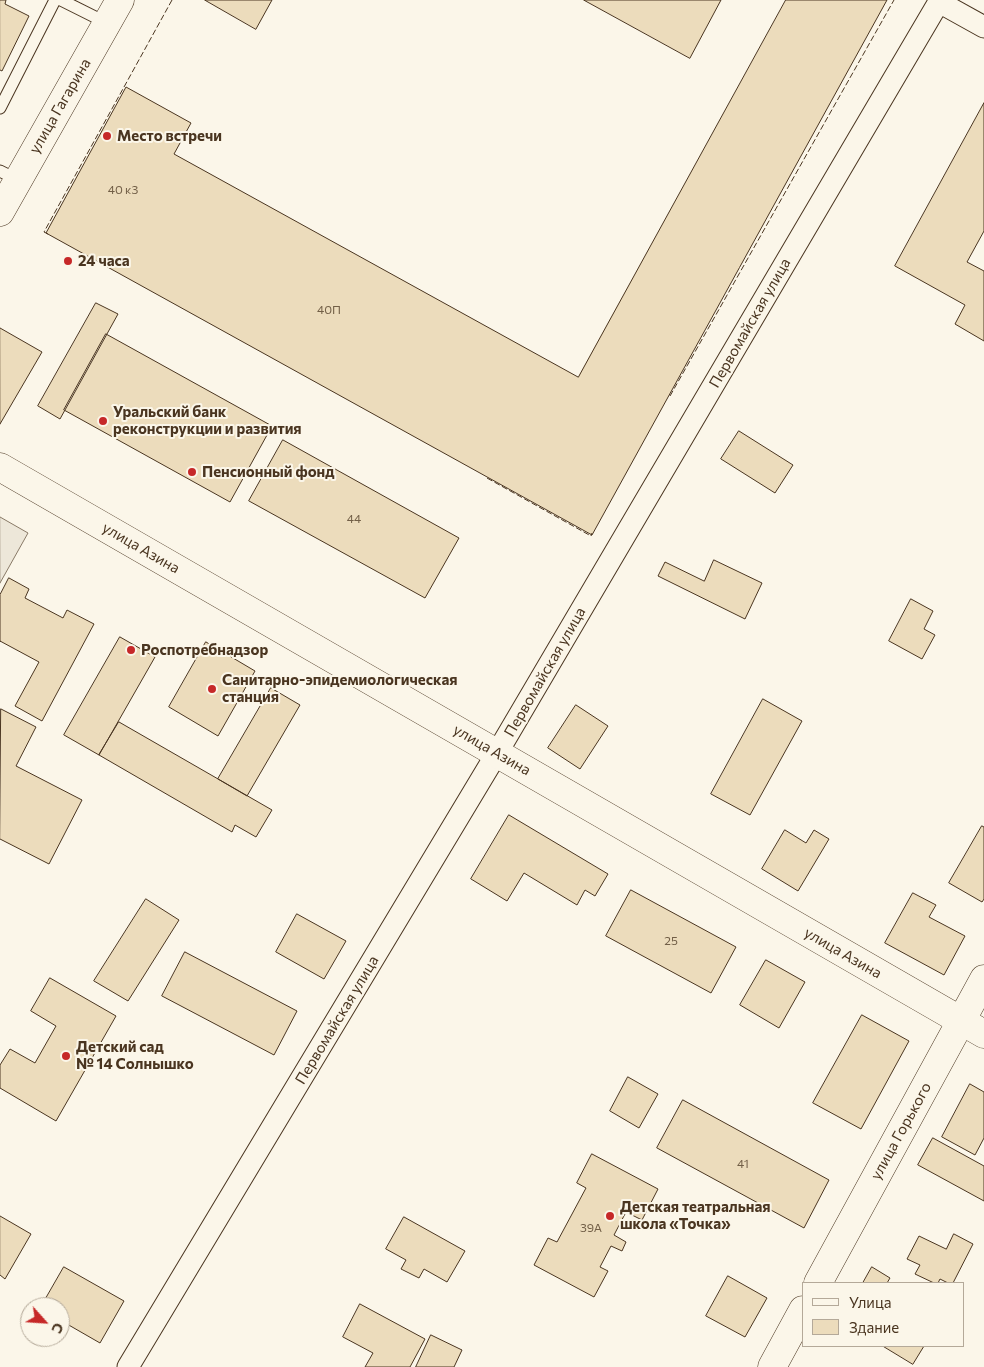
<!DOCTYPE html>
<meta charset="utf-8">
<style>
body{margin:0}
#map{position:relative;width:984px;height:1367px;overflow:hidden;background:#fbf6e9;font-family:Commissioner,sans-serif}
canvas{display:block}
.legend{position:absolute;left:802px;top:1282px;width:162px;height:65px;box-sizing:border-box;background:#fbf6e9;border:1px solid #b4a999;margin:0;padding:6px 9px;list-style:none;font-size:15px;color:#4a3520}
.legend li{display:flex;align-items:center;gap:10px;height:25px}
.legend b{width:25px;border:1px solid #b4a999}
.north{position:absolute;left:20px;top:1297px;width:50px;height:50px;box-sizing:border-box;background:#fbf6e9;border:1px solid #b4a999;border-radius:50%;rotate:116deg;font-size:14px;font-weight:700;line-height:20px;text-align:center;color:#4a3520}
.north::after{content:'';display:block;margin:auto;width:18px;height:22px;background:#c62828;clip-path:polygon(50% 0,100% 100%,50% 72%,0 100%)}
</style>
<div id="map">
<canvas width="984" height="1367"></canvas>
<ul class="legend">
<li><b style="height:6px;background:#fbf6e9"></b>Улица</li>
<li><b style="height:14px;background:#ecdcbc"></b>Здание</li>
</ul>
<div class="north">С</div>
</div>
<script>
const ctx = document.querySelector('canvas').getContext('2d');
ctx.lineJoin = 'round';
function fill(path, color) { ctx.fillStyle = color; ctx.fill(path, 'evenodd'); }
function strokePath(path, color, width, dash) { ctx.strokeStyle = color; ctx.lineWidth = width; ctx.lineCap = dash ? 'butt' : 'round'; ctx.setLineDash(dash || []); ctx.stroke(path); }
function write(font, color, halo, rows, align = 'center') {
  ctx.font = font + ' Commissioner,sans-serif'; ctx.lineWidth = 4; ctx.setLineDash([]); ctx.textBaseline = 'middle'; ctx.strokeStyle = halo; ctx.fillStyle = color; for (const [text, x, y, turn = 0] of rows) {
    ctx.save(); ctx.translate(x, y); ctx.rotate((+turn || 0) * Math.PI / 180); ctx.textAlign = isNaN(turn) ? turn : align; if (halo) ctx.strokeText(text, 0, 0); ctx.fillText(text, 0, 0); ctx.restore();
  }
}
const parking = new Path2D(`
 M0,517l28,16 -28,50z`);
fill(parking, '#ede7d9');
strokePath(parking, '#887966', 1);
const building = new Path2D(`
 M0,0h6l-1,4 24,12 -27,55 -2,-1z
 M205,0h67l-16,29z
 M584,0h137l-31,58z
 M786,0h101l-295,535 -546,-302 80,-146 65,36 -17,31 404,223z
 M984,103v128l-17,31 17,9v70l-29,-17 10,-19 -70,-39z
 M96,303l22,11 -58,105 -22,-13z
 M0,328l42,24 -42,72z
 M106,334l166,92 -42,76 -166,-92z
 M739,431l54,34 -18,28 -54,-34z
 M283,440l176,98 -34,60 -176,-97z
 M714,560l48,23 -17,36 -87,-43 7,-14 39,19z
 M9,578l20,11 -4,9 38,20 4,-8 27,14 -52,97 -27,-15 24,-44 -39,-21v1v-47z
 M911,599l22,12 -9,18 11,6 -13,24 -33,-18z
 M120,637l35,20 -56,98 -35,-20z
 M206,642l49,29 -37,65 -49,-29z
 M271,688l29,17 -53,91 -29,-17z
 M763,699l39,22 -52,94 -39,-21z
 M576,705l32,21 -28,43 -32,-21z
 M1,709l35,18 -20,39 66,34 -33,64 -49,-25z
 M119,722l153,88 -16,27 -21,-12 -3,7 -133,-77z
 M509,815l99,59 -13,22 -10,-6 -8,15 -53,-32 -17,28 -36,-22z
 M982,826l2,1v72l-2,3 -33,-19z
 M785,830l21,13 8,-13 15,9 -31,52 -36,-22z
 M631,890l105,57 -25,46 -105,-57z
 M913,893l23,12 -7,12 36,19 -21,39 -59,-32z
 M146,899l33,21 -51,81 -34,-20z
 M297,914l49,27 -22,38 -48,-27z
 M185,952l112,59 -23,44 -112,-59z
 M766,960l39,22 -26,46 -39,-23z
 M50,978l66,38 -60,105 -56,-33v-23l10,-16 25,14 21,-37 -25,-15z
 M862,1015l47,26 -48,88 -48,-26z
 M628,1077l30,17 -19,34 -29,-17z
 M970,1084l14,8v46l-9,17 -33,-18z
 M683,1100l146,80 -25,48 -147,-80z
 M933,1138l51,28v35l-66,-36z
 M592,1154l66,35 -16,31 -16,-8 -12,23 12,7 -4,9 -11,-5 -11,21 8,4 -14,26 -60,-32 14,-27 9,4 29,-54 -9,-5z
 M0,1216l31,18 -26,45 -5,-4z
 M404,1217l61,34 -18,31 -23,-13 -5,9 -18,-9 5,-9 -20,-11z
 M954,1234l19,10 -20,39h-5l-8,-4 -2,4h-4l-19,-9 5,-9 -13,-6 12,-23 27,13z
 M64,1267l60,34 -24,42 -40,-23v-13h-19z
 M872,1267l18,11 -3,5h-24z
 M728,1276l39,22 -22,39 -39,-21z
 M360,1304l65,35 -15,28h-45l8,-14 -30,-16z
 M431,1335l31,15 -8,17h-38z
 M883,1346h41l-11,18z`);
fill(building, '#ecdcbc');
strokePath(building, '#4a3520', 1);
const lane = new Path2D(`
 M61,0l46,23
 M0,108l55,-108
 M0,171l18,9`);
const street = new Path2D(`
 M939,2l45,25
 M128,1367l369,-614 443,-753`);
const secondary = new Path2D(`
 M0,212l120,-212
 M0,467l984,567
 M818,1283l166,-304
 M772,1367l31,-57`);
strokePath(lane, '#4a3520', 13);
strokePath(street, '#4a3520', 23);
strokePath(secondary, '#4a3520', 29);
strokePath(lane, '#fbf6e9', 11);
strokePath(street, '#fbf6e9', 21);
strokePath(secondary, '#fbf6e9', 28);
strokePath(new Path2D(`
 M48,234l-4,-2 128,-232
 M670,396l224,-396
 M487,478l104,58 1,-3`), '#4a3520', 1, [6, 2.5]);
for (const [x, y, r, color] of [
 [107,136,5,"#c62828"],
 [68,261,5,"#c62828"],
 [103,421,5,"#c62828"],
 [192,472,5,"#c62828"],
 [131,650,5,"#c62828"],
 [212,689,5,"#c62828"],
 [66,1056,5,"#c62828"],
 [610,1216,5,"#c62828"]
]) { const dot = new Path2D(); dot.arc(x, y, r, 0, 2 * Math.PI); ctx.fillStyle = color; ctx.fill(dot); strokePath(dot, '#fbf6e9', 2); }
write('12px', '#725f47', null, [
 ["40 к3",123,190],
 ["40П",329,310],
 ["44",354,519],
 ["25",671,941],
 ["41",743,1164],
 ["39А",591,1228]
]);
write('15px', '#4a3520', '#fbf6e9', [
 ["улица Гагарина",60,106,-60],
 ["Первомайская улица",750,323,-60],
 ["улица Азина",141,548,30],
 ["Первомайская улица",545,672,-60],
 ["улица Азина",492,750,30],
 ["улица Азина",843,953,30],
 ["Первомайская улица",337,1020,-59],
 ["улица Горького",901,1131,-61]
]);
write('bold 15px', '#4a3520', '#fbf6e9', [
 ["Место встречи",117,136],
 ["24 часа",78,261],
 ["Уральский банк",113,412],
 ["реконструкции и развития",113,429],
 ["Пенсионный фонд",202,472],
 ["Роспотребнадзор",141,650],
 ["Санитарно-эпидемиологическая",222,680],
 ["станция",222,697],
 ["Детский сад",76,1047],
 ["№ 14 Солнышко",76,1064],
 ["Детская театральная",620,1207],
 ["школа «Точка»",620,1224]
], 'left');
</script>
